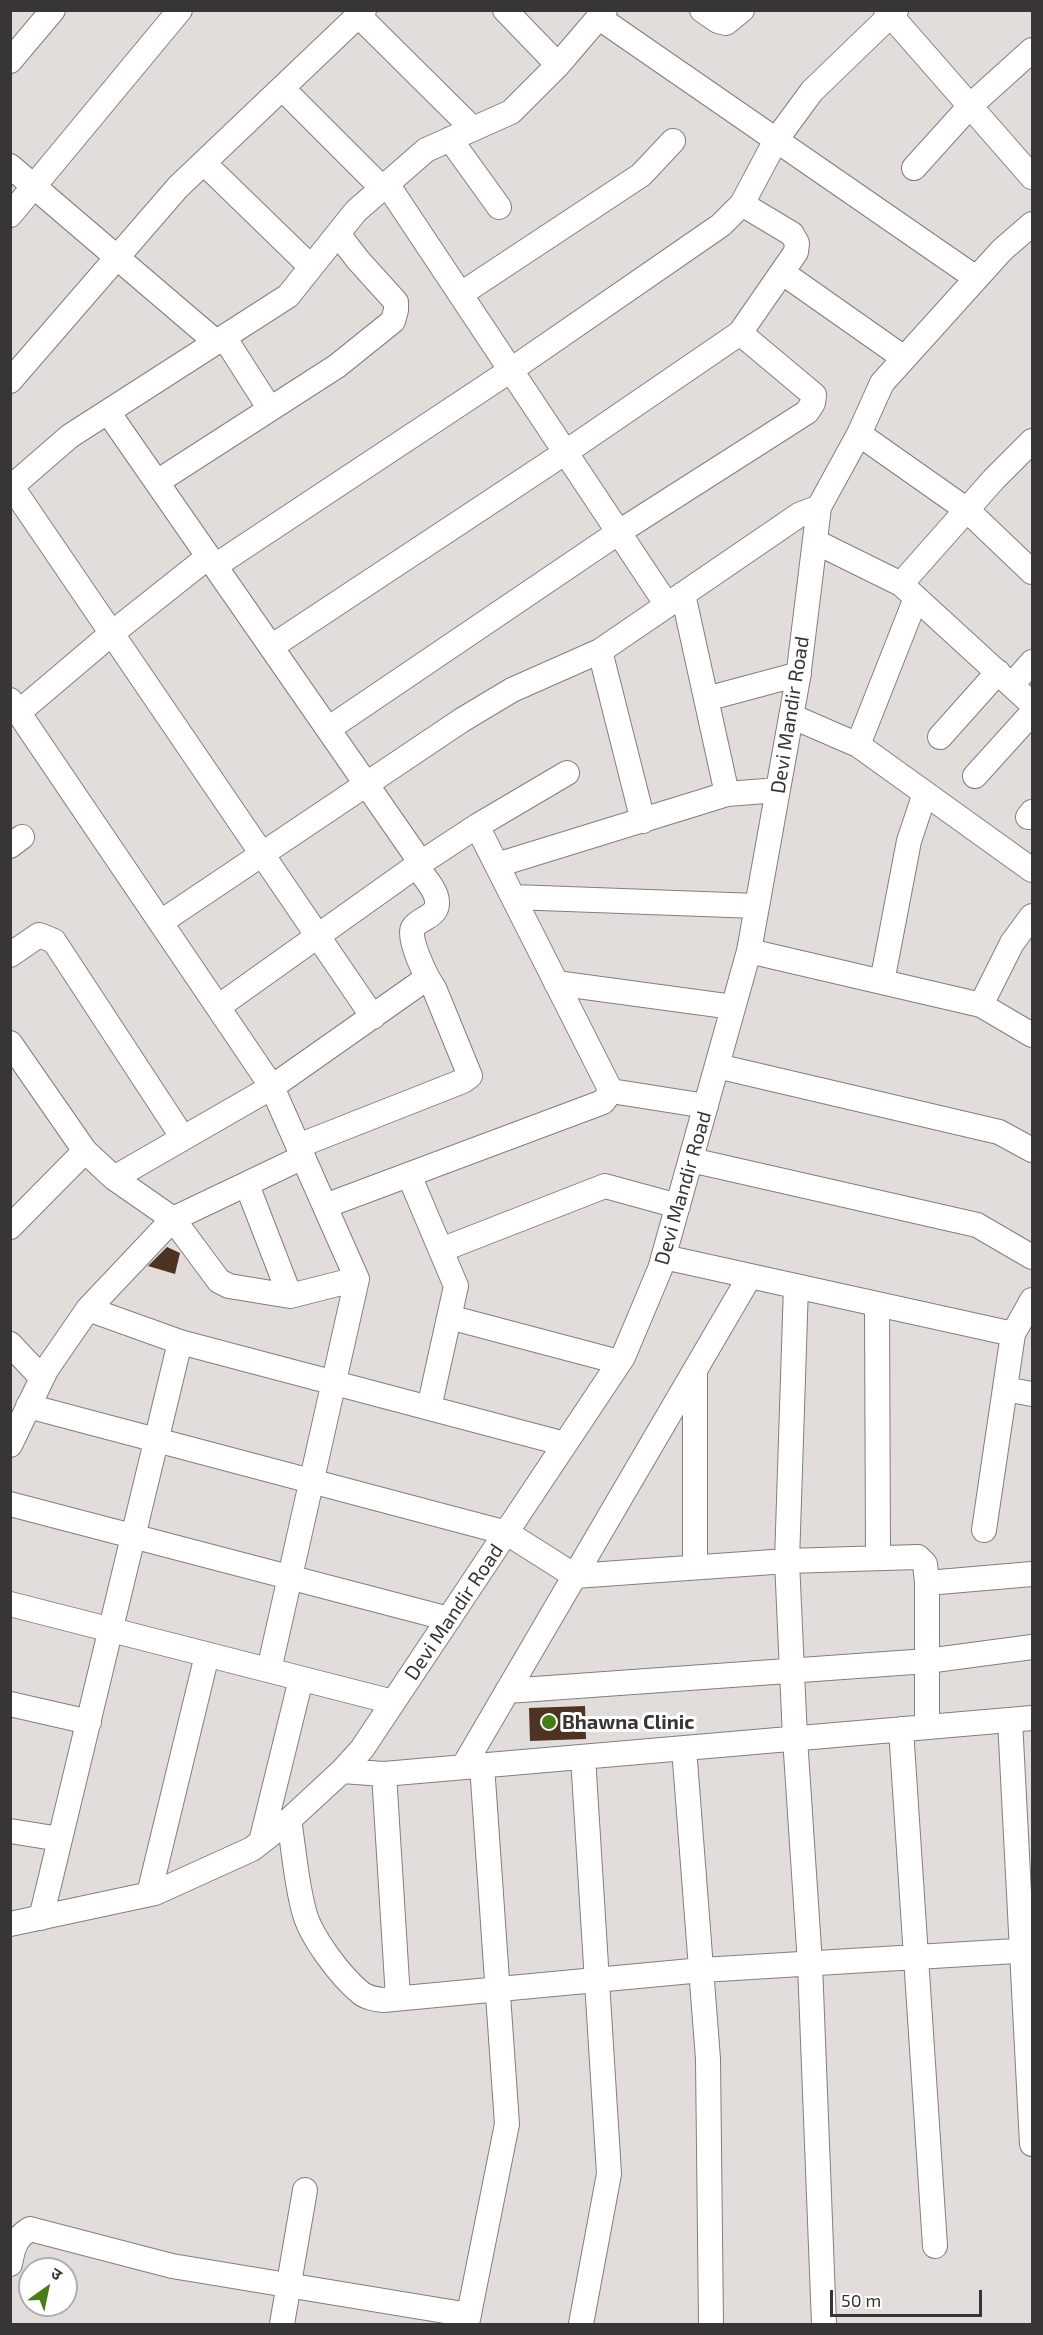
<!DOCTYPE html>
<meta charset="utf-8">
<style>
body{margin:0}
#map{position:relative;width:1043px;height:2335px;overflow:hidden;background:#e2dddb;font-family:"Exo 2","Noto Sans Devanagari",sans-serif}
canvas{display:block}
.frame{position:absolute;inset:0;border:12px solid #383635;pointer-events:none}
.north{position:absolute;left:18px;top:2257px;width:60px;height:60px;box-sizing:border-box;background:#fff;border:2px solid #afafae;border-radius:50%;rotate:33deg;font-size:16px;font-weight:700;line-height:24px;text-align:center;color:#383635}
.north::after{content:'';display:block;margin:auto;width:21px;height:27px;background:#467e15;clip-path:polygon(50% 0,100% 100%,50% 72%,0 100%)}
.scale{position:absolute;left:830px;top:2290px;width:152px;height:27px;box-sizing:border-box;border:3px solid #383635;border-top:0;padding-left:8px;font-size:18px;line-height:21px;white-space:nowrap;color:#383635;-webkit-text-stroke:4px #fff;paint-order:stroke}
</style>
<div id="map">
<canvas width="1043" height="2335"></canvas>
<div class="frame"></div>
<div class="north">उ</div>
<div class="scale">50 m</div>
</div>
<script>
const ctx = document.querySelector('canvas').getContext('2d');
ctx.lineJoin = 'round';
function fill(path, color) { ctx.fillStyle = color; ctx.fill(path, 'evenodd'); }
function strokePath(path, color, width, dash) { ctx.strokeStyle = color; ctx.lineWidth = width; ctx.lineCap = dash ? 'butt' : 'round'; ctx.setLineDash(dash || []); ctx.stroke(path); }
function write(font, color, halo, rows, align = 'center') {
  ctx.font = font + ' "Exo 2",sans-serif'; ctx.lineWidth = 6; ctx.setLineDash([]); ctx.textBaseline = 'middle'; ctx.strokeStyle = halo; ctx.fillStyle = color; for (const [text, x, y, turn = 0] of rows) {
    ctx.save(); ctx.translate(x, y); ctx.rotate((+turn || 0) * Math.PI / 180); ctx.textAlign = isNaN(turn) ? turn : align; if (halo) ctx.strokeText(text, 0, 0); ctx.fillText(text, 0, 0); ctx.restore();
  }
}
fill(new Path2D(`
 M167,1247l13,6 -5,21 -27,-8z
 M585,1706l1,33 -56,2 -1,-33z`), '#4e3323');
const minor = new Path2D(`
 M505,10l53,55
 M702,10l16,11 8,2 16,-13
 M886,10l146,167
 M359,16l114,113
 M598,17l378,261
 M10,61l43,-51
 M282,88l100,100
 M450,139l49,68
 M204,163l107,104
 M10,166l206,176
 M914,168l56,-62 62,-56
 M387,184l280,421
 M10,215l170,-205
 M783,273l121,85
 M461,294l180,-119 32,-34
 M224,337l46,72
 M10,381l168,-194 186,-177
 M108,412l313,451
 M859,434l108,76 65,62
 M157,482l180,-116 56,-45 3,-11v-8l-38,-42 -20,-26
 M12,487l361,530
 M10,488l60,-52 218,-140 68,-85 70,-61 85,-38 47,-47 47,-55
 M816,542l85,42 131,120
 M215,566l296,-196 210,-145 21,-21 34,-64 36,-49 84,-81
 M901,584l93,-105 38,-38
 M683,594l44,200
 M271,647l295,-195 174,-119 56,-81 1,-9 -5,-9 -50,-30
 M600,651l43,170
 M1012,685l20,-23
 M706,699l93,-25
 M10,700l262,387 85,192 -88,391
 M19,712l92,-78 97,-77
 M791,716l67,29 174,125
 M328,729l291,-197 188,-120 6,-9 1,-8 -74,-62
 M940,737l58,-65
 M858,745l58,-147
 M975,776l57,-63
 M1028,817l4,-5
 M477,826l134,265 95,15
 M10,846l12,-9
 M497,865l230,-71 51,-4
 M513,897l244,9
 M161,922l301,-202 50,-30 88,-39 199,-136 20,-8
 M749,951l232,54 51,30
 M10,955l29,-20 15,6 129,197
 M882,982l27,-141 16,-48
 M556,983l177,24
 M981,1005l31,-62 20,-27
 M218,1007l198,-141 61,-40 90,-53
 M10,1043l75,108 29,27 59,41 46,62 10,5 61,10 67,-17
 M717,1066l282,66 33,18
 M298,1146l165,-65 7,-5 -36,-88c-7,-9 -27,-50 -21,-60 6,-10 25,-11 24,-26 0,-12 -14,-26 -21,-36
 M691,1160l286,65 55,32
 M409,1175l47,111 -27,122
 M114,1178l158,-91 155,-109
 M247,1185l43,111
 M325,1206l278,-104 8,-11
 M10,1227l75,-76
 M441,1250l164,-64 73,20
 M664,1257l349,77
 M796,1286l-9,275 8,177 15,226 14,360
 M877,1304l1,254
 M88,1309l92,33 385,102
 M449,1317l170,45
 M10,1344l32,34
 M1005,1389l27,5
 M28,1406l479,127 68,43 212,-15 131,-4 7,7 2,19v144
 M10,1445l36,-75 42,-61 85,-90 130,-62
 M10,1504l439,115
 M984,1530l29,-196 19,-34
 M695,1567v-195
 M927,1583l105,-9
 M10,1604l383,98
 M507,1691l420,-30 105,-14
 M10,1704l79,18
 M1010,1720l22,424
 M901,1729l34,517
 M684,1748l24,311 3,265
 M463,1767l287,-491
 M342,1771l42,3 648,-56
 M384,1774l14,224
 M289,1820c5,30 7,62 15,91 6,25 37,66 57,82 6,5 15,6 22,7l319,-30 330,-20
 M10,1831l50,8
 M261,1842l40,-163
 M149,1894l58,-239
 M41,1918l139,-576
 M10,1924l145,-31 97,-44 37,-29 53,-49 20,-22 261,-392 37,-88 89,-318 49,-273 21,-171 40,-73 23,-51 120,-133 30,-26
 M10,2264c3,-16 5,-26 20,-35l142,37 297,49
 M282,2324l23,-134
 M467,2324l40,-200 -25,-359
 M581,2324l28,-150 -26,-417`);
strokePath(minor, '#837e7d', 26);
strokePath(minor, '#fff', 24);
for (const [x, y, r, color] of [
 [549,1722,8,"#467e15"]
]) { const dot = new Path2D(); dot.arc(x, y, r, 0, 2 * Math.PI); ctx.fillStyle = color; ctx.fill(dot); strokePath(dot, '#fff', 2); }
write('20px', '#383635', '#fff', [
 ["Devi Mandir Road",790,715,-81],
 ["Devi Mandir Road",683,1188,-74],
 ["Devi Mandir Road",454,1612,-56]
]);
write('bold 20px', '#383635', '#fff', [
 ["Bhawna Clinic",562,1722]
], 'left');
</script>
